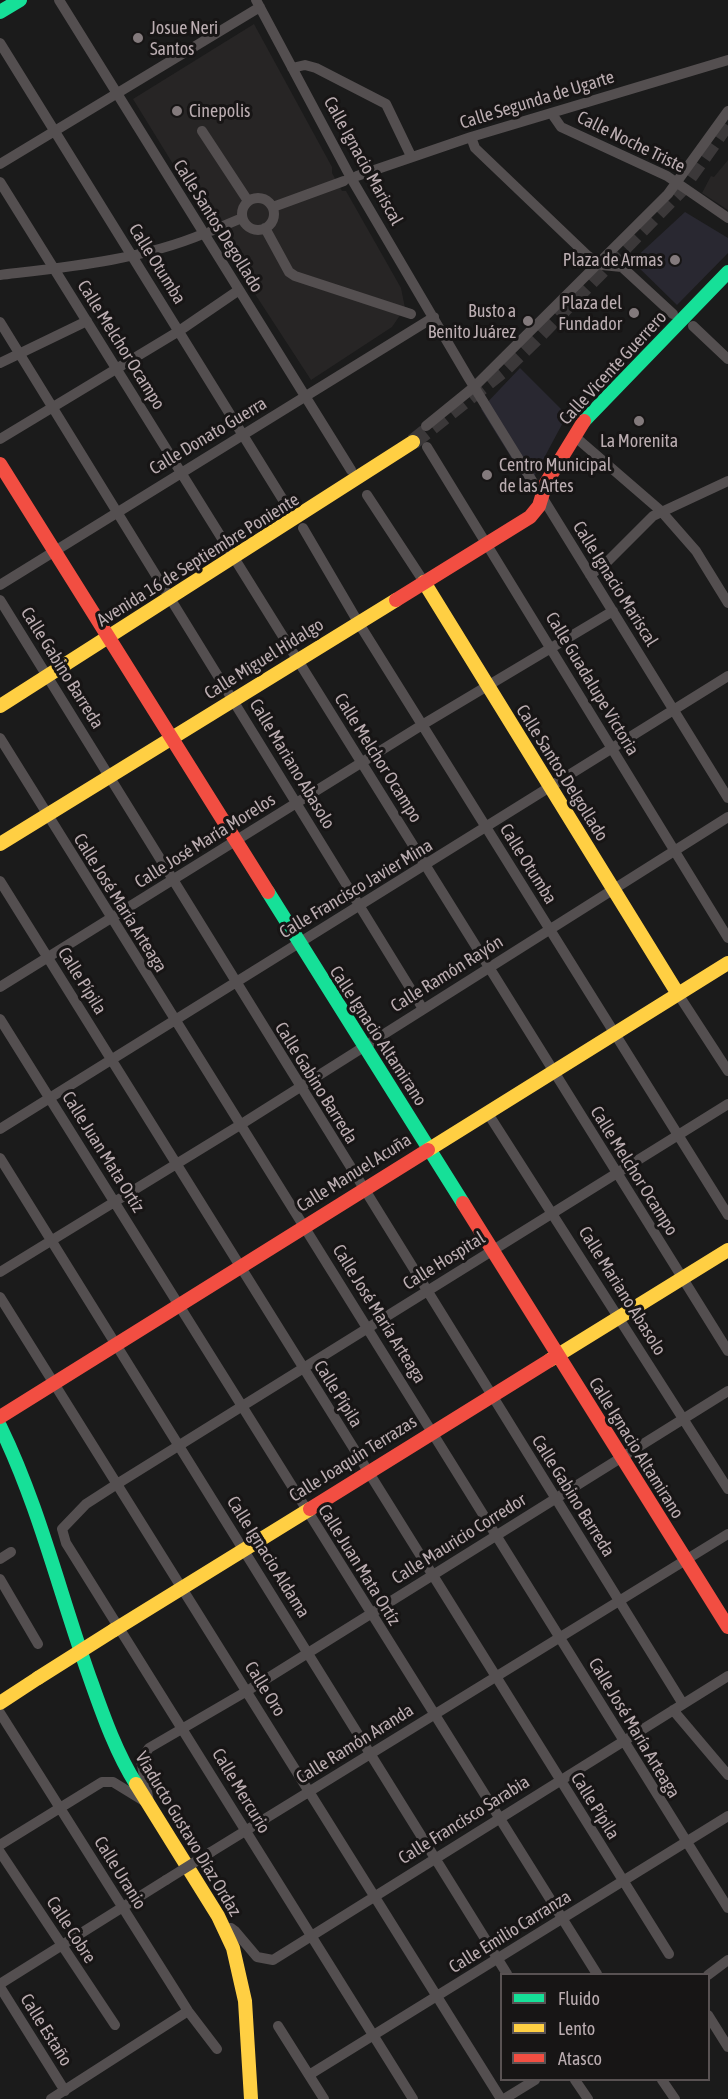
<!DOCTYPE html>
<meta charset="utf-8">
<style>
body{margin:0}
#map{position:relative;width:728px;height:2099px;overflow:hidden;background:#1b1b1b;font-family:"Asap Condensed",sans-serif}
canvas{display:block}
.legend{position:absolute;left:500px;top:1973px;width:210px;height:108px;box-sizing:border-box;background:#171515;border:2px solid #595253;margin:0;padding:8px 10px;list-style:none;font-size:18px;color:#bbadb1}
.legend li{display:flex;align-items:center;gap:12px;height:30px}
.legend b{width:30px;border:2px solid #595253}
</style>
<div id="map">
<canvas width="728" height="2099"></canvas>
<ul class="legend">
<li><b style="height:8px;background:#16e098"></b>Fluido</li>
<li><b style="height:8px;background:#ffcf43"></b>Lento</li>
<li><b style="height:8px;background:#f24e42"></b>Atasco</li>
</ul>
</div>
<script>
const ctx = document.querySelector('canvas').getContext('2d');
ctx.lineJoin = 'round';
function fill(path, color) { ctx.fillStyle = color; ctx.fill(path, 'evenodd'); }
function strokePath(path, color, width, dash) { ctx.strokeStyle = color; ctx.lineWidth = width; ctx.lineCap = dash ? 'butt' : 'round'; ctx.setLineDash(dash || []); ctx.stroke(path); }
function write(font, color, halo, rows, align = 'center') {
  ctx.font = font + ' "Asap Condensed",sans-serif'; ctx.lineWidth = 6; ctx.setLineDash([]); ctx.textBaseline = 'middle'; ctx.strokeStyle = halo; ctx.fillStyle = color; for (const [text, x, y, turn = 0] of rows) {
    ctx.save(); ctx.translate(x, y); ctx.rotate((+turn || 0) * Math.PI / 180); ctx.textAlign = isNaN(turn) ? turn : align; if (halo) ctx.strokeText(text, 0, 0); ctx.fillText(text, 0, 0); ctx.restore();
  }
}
fill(new Path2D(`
 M254,24l78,143v6l10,18h4l55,97 4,20 -13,19 -81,53 -95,-146 -83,-135z
 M728,160v50l-26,-17 9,-17 3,1z`), '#272525');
fill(new Path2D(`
 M685,212l43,26v15l-51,52 -45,-44z
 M520,368l47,47 -38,71 -48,-77z`), '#292831');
strokePath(new Path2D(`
 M413,442l90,-72 32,-31 145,-149 48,-68`), '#3b3839', 16, [16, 8]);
strokePath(new Path2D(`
 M59,0l292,470
 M256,0l95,178 117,199 260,421
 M0,43l285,460
 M292,68l13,-3 11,3 70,36 25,52
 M552,114l9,13 106,49 61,42
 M202,131l46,70
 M471,137l4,11 113,108 14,9 20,2 51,47
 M0,164l260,-157
 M357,176l114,-39 257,-77
 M0,182l728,1169
 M242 214a16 16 0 1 1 32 0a16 16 0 1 1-32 0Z
 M273,207l71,-26
 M265,228l24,44 6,4 116,38
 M211,231l31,-13
 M0,275c67,-8 141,-15 203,-41
 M0,322l423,687
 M693,326l35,33
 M0,363l87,-42
 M426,426l48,-39 194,-193 60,-83
 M0,439l179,-108 60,-41
 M580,441l81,70 35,40 32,52
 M427,447l301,491
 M367,495l57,87
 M303,528l55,94 370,593
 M590,575l13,-9 50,-50 75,-35
 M0,585l434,-268
 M0,600l683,1104
 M0,738l728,1170
 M0,881l669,1073
 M0,987l422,-262 191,-114
 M678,994l50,77
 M0,1019l597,955
 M487,1112l241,377
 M0,1129l728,-453
 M0,1158l507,816
 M0,1272l240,-147 488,-308
 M0,1297l501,802
 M0,1559l11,-7
 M0,1579l38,65
 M673,1710l55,65
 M0,1713l188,298 29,38
 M149,1802l-8,-42 8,-12 98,-57 481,-300
 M0,1845l102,-63h11l31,19
 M0,1852l115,173
 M211,1852l517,-318
 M224,1929l7,-1 4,3 22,26 16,3 455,-284
 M708,1975l20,-15
 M0,1984l166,-104
 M0,1987l65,104
 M708,2015l20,32
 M278,2026l46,73
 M309,2075l419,-259
 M575,2080l13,19
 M662,2080l13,19
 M51,2099l137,-88
 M413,2099l-347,-556 -4,-14 24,-25 31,-20 611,-380
 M504,2099l31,-19`), '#544f50', 10);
strokePath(new Path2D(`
 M0,12l20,-12
 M584,421l144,-149
 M268,892l195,311
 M0,1426c40,82 61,173 92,258 12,34 25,70 44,100`), '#16e098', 14);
strokePath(new Path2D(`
 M424,582l254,412
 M0,706l413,-264
 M0,844l396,-244
 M428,1150l300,-187
 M550,1360l178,-110
 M114,1630l196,-121
 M0,1703l38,-25
 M136,1784l82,132 15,32 12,53 6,98`), '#ffcf43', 14);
strokePath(new Path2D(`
 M0,464l268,428
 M396,600l134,-83 9,-11 7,-23 38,-62
 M463,1203l265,424
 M0,1417l428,-267
 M310,1509l240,-149`), '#f24e42', 14);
strokePath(new Path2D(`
 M166,1880l45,-28`), '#544f50', 10);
strokePath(new Path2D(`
 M38,1678l76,-48`), '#ffcf43', 14);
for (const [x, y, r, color] of [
 [138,38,6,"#837a7c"],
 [177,111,6,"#837a7c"],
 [675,260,6,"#837a7c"],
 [634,313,6,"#837a7c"],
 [528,321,6,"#837a7c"],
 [639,421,6,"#837a7c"],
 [487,475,6,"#837a7c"]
]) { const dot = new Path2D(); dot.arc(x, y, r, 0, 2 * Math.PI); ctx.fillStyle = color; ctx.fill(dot); strokePath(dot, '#171515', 2); }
write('18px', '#bbadb1', '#171515', [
 ["Josue Neri",150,28],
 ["Santos",150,49],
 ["Cinepolis",189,111],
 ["Plaza de Armas",663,260,"right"],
 ["Plaza del",622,303,"right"],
 ["Fundador",622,324,"right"],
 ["Busto a",516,311,"right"],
 ["Benito Juárez",516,332,"right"],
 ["La Morenita",639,441,"center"],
 ["Centro Municipal",499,465],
 ["de las Artes",499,486]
], 'left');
write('18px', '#bbadb1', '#171515', [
 ["Calle Segunda de Ugarte",537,100,-17],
 ["Calle Noche Triste",631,142,26],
 ["Calle Ignacio Mariscal",363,161,61],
 ["Calle Santos Degollado",218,226,58],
 ["Calle Otumba",157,264,58],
 ["Calle Melchor Ocampo",121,345,58],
 ["Calle Vicente Guerrero",613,368,-47],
 ["Calle Donato Guerra",208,436,-31],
 ["Avenida 16 de Septiembre Poniente",198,560,-32],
 ["Calle Ignacio Mariscal",615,584,58],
 ["Calle Miguel Hidalgo",264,659,-32],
 ["Calle Gabino Barreda",62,668,58],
 ["Calle Guadalupe Victoria",592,684,59],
 ["Calle Melchor Ocampo",378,758,58],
 ["Calle Mariano Abasolo",292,764,59],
 ["Calle Santos Delgollado",562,773,58],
 ["Calle José María Morelos",205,841,-32],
 ["Calle Otumba",528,864,58],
 ["Calle Francisco Javier Mina",356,889,-31],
 ["Calle José María Arteaga",120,903,58],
 ["Calle Ramón Rayón",447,974,-32],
 ["Calle Pípila",82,981,58],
 ["Calle Ignacio Altamirano",378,1036,57],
 ["Calle Gabino Barreda",316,1083,58],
 ["Calle Juan Mata Ortíz",103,1152,58],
 ["Calle Melchor Ocampo",634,1171,58],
 ["Calle Manuel Acuña",354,1173,-32],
 ["Calle Hospital",444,1261,-32],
 ["Calle Mariano Abasolo",622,1291,58],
 ["Calle José María Arteaga",379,1314,58],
 ["Calle Pípila",338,1394,58],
 ["Calle Ignacio Altamirano",636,1448,58],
 ["Calle Joaquín Terrazas",353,1459,-32],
 ["Calle Gabino Barreda",573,1496,58],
 ["Calle Mauricio Corredor",459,1539,-32],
 ["Calle Ignacio Aldama",268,1557,58],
 ["Calle Juan Mata Ortíz",359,1565,58],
 ["Calle Oro",265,1689,58],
 ["Calle José María Arteaga",634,1728,59],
 ["Calle Ramón Aranda",355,1744,-32],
 ["Calle Mercurio",241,1791,59],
 ["Calle Pípila",595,1806,58],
 ["Calle Francisco Sarabia",464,1820,-32],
 ["Viaducto Gustavo Díaz Ordaz",188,1834,59],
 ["Calle Uranio",120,1873,58],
 ["Calle Cobre",71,1930,57],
 ["Calle Emilio Carranza",510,1932,-32],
 ["Calle Estaño",46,2030,58]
]);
</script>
